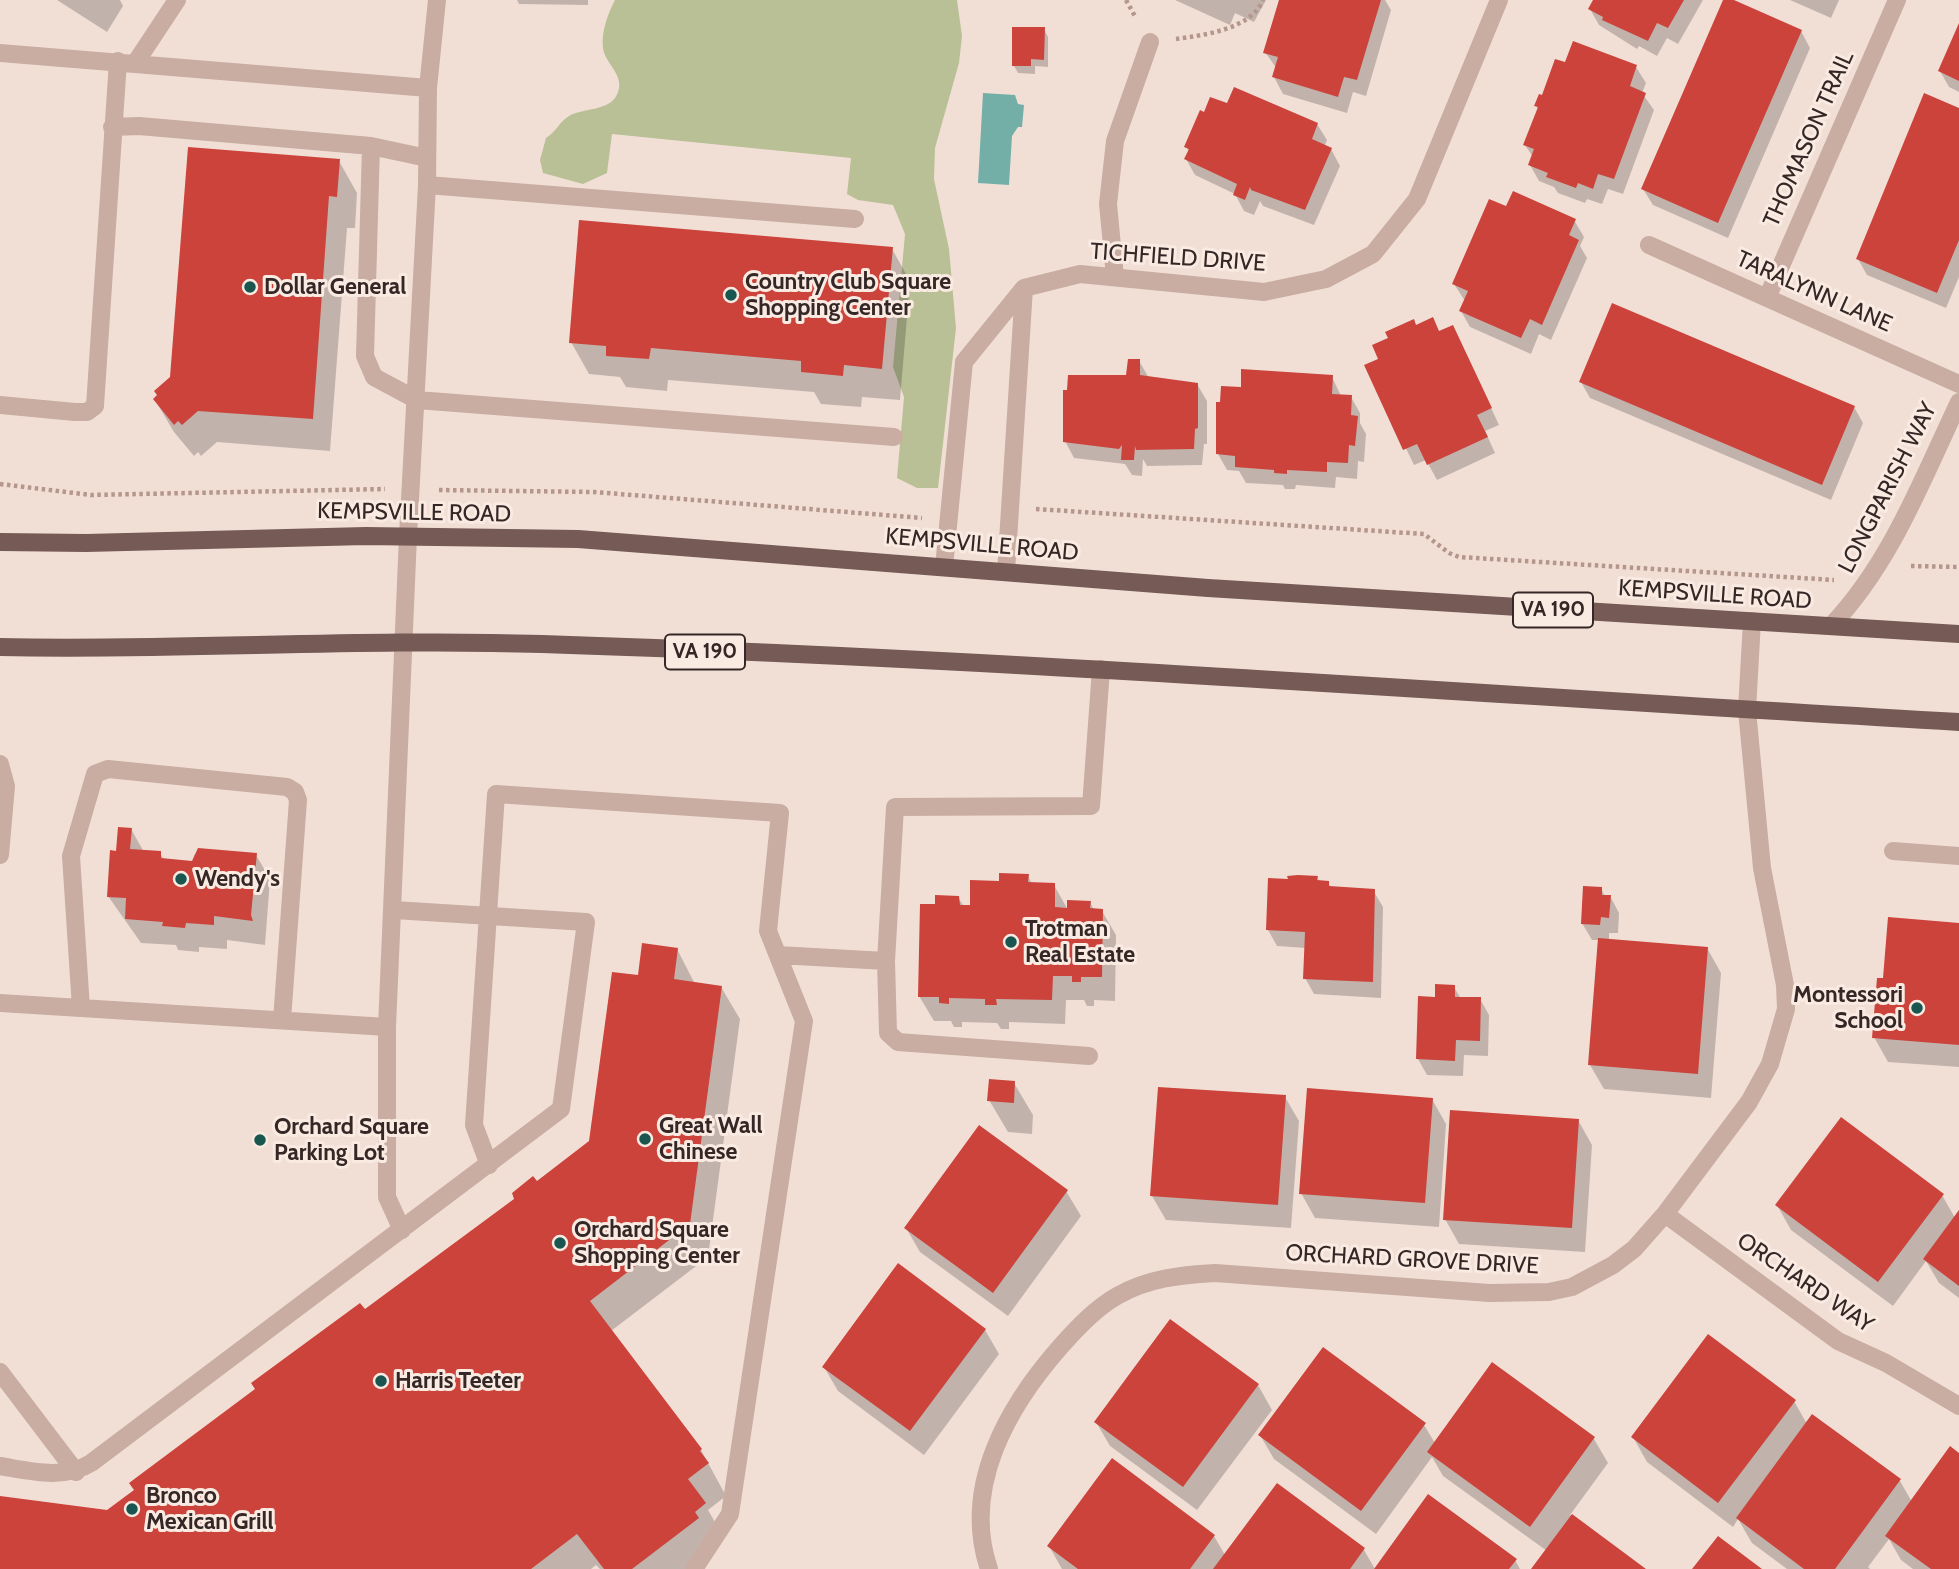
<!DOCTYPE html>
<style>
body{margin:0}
canvas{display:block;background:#f1dfd6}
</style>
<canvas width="1959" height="1569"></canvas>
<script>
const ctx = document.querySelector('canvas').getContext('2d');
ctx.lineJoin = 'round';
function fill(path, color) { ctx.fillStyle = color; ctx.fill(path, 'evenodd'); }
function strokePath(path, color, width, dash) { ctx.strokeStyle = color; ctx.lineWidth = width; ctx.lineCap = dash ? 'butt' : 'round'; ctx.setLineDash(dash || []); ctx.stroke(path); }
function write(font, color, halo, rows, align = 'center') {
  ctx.font = font + ' Cabin,sans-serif'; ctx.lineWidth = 6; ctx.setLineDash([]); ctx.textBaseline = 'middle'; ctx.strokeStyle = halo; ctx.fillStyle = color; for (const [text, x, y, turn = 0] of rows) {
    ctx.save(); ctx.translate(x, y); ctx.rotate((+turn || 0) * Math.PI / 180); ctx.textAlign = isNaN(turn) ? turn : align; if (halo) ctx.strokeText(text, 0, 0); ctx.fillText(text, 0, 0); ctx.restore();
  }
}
fill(new Path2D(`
 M615,0h342l5,36 -3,27 -24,85 -1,31 15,70 7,79 -18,160h-21l-20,-10 7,-81 -11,-30 12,-133 -12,-29 -35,-5 -11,-6 4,-36 -239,-24 -5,39 -24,11 -40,-11 -3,-13 6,-22c10,-6 14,-17 23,-22 14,-8 36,-5 46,-18 14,-21 -10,-33 -12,-50 -2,-16 5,-35 12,-48z`), '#bac096');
fill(new Path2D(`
 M983,93l32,2 3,9 6,1 -2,22h-4l-6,9 -3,49 -31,-2z`), '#74afa7');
fill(new Path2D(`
 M57,0h63l3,6 -16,26z
 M517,0h71v5l-69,-1z
 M1175,0h91l-12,22 -19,-9 -5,12z
 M1279,0h106l6,10 -25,86 -13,-4 -6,21 -64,-19 -9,-17 3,-8 -12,-17z
 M1594,0h109l-25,44 -11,-6 -10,18 -18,-10 -2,3 -38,-24 -9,-16z
 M1725,0l76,31 9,17 -82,190 -75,-33 -10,-16z
 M1790,0h49l-8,18z
 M1959,27v65l-10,-5 -9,-16z
 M1044,29l4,8v30l-13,-1v8l-17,-1 -4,-7z
 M1566,65l70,2 10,16 -4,10 12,17 -31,84 -15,-5 -6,15 -15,-5 -2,4 -27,-10 -4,-6 -15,-6 -9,-16 3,-8 -8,-12 13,-35 -2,-5z
 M1228,106l89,18 10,16 -3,7 7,2 9,17 -26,59 -51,-19 -3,-5 -6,14 -10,-4 -9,-17 -40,-19 -9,-16 3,-7 -3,-5 19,-33z
 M1959,110v167l-13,31 -79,-33 -9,-16z
 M339,161l18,32 -2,35h-8l-17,223 -113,-9 -16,14 -3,-4 -4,4 -20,-24 -19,-32z
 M1507,209l67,11 10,17 -4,9 7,12 -36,82 -12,-6 -8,20 -61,-27 -9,-16 4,-10 -11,-17z
 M892,249l18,32 -10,119 -38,-3 -1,10 -40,-3 -7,-12 -146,-12 -1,11 -41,-4 -6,-10 -31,-3 -18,-32z
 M1416,327l45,16 38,82 -14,6 10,22 -58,27 -11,-20 -12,5 -48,-99 14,-6z
 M1139,361l10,17 48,6 10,17v43h-3l-2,21 -55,1 -4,-7 -1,17 -10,-1 -7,-11 -51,-6 -9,-17z
 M1332,377l9,19 10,1 9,16v10l6,11 -2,28 -6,-1 -1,18 -21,-2 -1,11 -39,-3 -1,4h-10l-2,-4 -37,-2 -7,-12 -12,-1 -9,-16 24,-65z
 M1581,382l273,25 9,16 -32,77 -241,-102z
 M131,829l13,23 16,1 4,7 29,3 1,-8h62l14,24 -5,66 -38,-5v9l-28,-2v5l-21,-2 -2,-5 -35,-2 -33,-47 10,-43z
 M1028,876l4,8 22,1 14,25 22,-8 4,8 8,1 14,24 -1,66 -21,-1v6h-7l-3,-6h-18l-1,24 -56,-2v7h-8l-4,-6 -35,-1v5h-8l-3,-6h-17l-15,-25 17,-90 22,-8 6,8 8,1 29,-24z
 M1317,877l3,5h8l3,6 42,2 10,17 -2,91 -67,-4 -9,-16 1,-30 -29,-2 -9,-16 2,-50z
 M1601,889l4,7h5l9,17 -1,20h-9v7l98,8 14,25 -10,125 -107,-9 -14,-24 10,-125h-8l-10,-17z
 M1959,925v142l-71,-5 -14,-25 11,-57z
 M677,949l18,35 26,3 19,32 -32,238 -97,74 90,119 25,46 -18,14 15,26 -31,33h-92l-4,-4 -5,4h-591v-71l107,14 257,-201 227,-169 48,-165z
 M1454,987l7,12h19l9,16 -1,41 -24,-1 -1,21 -36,-1 -9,-16 18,-60z
 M1014,1083l19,32 -1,19 -24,-2 -19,-32z
 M1285,1097l14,24 -8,107 -125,-8 -14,-24z
 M1432,1099l14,25 -7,103 -124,-9 -14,-25z
 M1578,1120l14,25 -7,107 -126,-8 -14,-25z
 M1066,1191l15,25 -73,100 -88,-64 -14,-24z
 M1942,1195l13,23 4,-5v85l-20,-15 -13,-22 -33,45 -102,-76 -14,-25z
 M1171,1321l87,64 14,25 -75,100 -87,-64 -14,-24z
 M985,1330l14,24 -75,101 -86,-64 -14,-24z
 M1492,1365l102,74 14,24 -38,52 73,54h-109l13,-18 -104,-75 -11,-19 -56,77 -102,-75 -14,-24 164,-10 11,18z
 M1794,1401l13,23 93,57 12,21 47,-47v114h-46l-12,-9 -12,-21 -21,28 2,2h-83l-35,-26 -14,-24 -5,8 -86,-65 -14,-25z
 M1214,1536l11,19 139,-5 11,19h-313l-13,-23z
 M1515,1560l5,9h-144z`), '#0003');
fill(new Path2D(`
 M1279,0h102l-24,80 -13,-3 -6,20 -66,-20 6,-20 -15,-4z
 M1593,0h91l-16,28 -11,-5 -9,18 -46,-21 1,-3 -15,-8z
 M1723,0h11l68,30 -84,193 -77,-34z
 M1959,23v58l-21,-10z
 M1012,27h33l-1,33 -13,-1v7h-19z
 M1573,41l64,24 -7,21 16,7 -32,86 -16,-5 -5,15 -15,-6 -2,5 -30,-11 2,-4 -20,-8 6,-16 -11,-4 15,-38 -4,-1 5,-12 3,1 13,-36 10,3z
 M1234,87l84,36 -6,16 20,9 -27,62 -54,-20 -1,-3 -5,13 -12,-5 4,-11 -53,-25 5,-10 -5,-2 16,-37 4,2 6,-15 17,6z
 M1924,93l35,15v132l-22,53 -81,-34z
 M188,147l152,12 -3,38 -8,-1 -16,223 -115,-8 -16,14 -4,-4 -4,4 -21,-26 4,-4 -3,-4 16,-14z
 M1513,191l63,28 -7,16 10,5 -37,85 -12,-6 -9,19 -62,-27 9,-20 -16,-7 37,-85 17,7z
 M579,220l314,27 -11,122 -38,-4 -1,11 -42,-4v-11l-150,-13 -2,11 -43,-3v-10l-37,-3z
 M1612,303l243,103 -33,79 -243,-103z
 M1433,317l6,14 14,-6 39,83 -15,7 11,22 -61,28 -10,-21 -14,6 -39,-85 14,-6 -6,-14 16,-7 -3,-6 29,-13 2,6z
 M1128,359h12v16l58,8v45l-3,1 -1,20 -58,1 -1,-4 -1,14h-13l1,-15 -3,4 -56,-7v-52h4l1,-15h58z
 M1241,369l92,6 -1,19 20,1 -1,20 7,1 -3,30 -6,-1 -1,18 -21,-1v10l-40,-2v4l-13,-1v-3l-39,-3v-11l-19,-2v-52h4l1,-16 20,1z
 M118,827l14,1 -2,21 31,2v7l31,3 6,-13 59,5 -6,62 2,6 -39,-5v9l-28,-2 -1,5 -23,-2 1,-4 -38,-3 1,-21 -19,-1 3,-47 6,1z
 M999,873l30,1 -1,8 27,1v24l12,1v-8l24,1 -1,7 13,1 -1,68h-21v5h-9v-6h-19l-1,24 -56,-1 1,6h-12v-6l-36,-1v6l-10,-1v-6h-21l2,-93h15v-9l24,1 1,9h10v-25l29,1z
 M1298,875l20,1 -1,4 12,1v5l46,3 -2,93 -70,-3 2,-47 -39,-2 2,-52 20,1 -1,-3z
 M1583,886l19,1v8h9l-2,23 -8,-1 -1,8 -19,-1z
 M1888,917l71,6v122l-87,-7 5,-60h6z
 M1598,938l110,9 -10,127 -110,-9z
 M642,943l36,5 -4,31 48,7 -32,238 -100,77 112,148 -2,2 9,12 -21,16 18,24 -11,9 4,6 -67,51h-28l-27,-35 -46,35h-531v-73l107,14 27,-20 -5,-7 126,-94 -4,-6 109,-80 5,6 149,-110 -2,-6 21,-17 4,5 52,-40 23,-169 26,3z
 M1435,984l20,1v12h26l-1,44 -24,-1 -1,21 -39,-2 2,-63 17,1z
 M989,1079l26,2 -1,22 -27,-2z
 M1158,1087l128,8 -8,110 -128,-9z
 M1307,1088l126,10 -8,105 -126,-9z
 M1450,1110l129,9 -7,109 -129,-8z
 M1841,1117l103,77 -66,88 -103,-77z
 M979,1125l89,65 -75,103 -89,-65z
 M1959,1210v76l-36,-27z
 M898,1263l88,66 -76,102 -88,-64z
 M1170,1319l89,65 -76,103 -89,-65z
 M1708,1334l88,66 -78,103 -87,-66z
 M1323,1347l103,76 -65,88 -103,-76z
 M1492,1362l103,75 -65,90 -103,-75z
 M1812,1414l89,65 -66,90h-31l-68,-51z
 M1950,1446l9,7v116h-28l-46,-33z
 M1112,1458l103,77 -25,34h-112l-31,-23z
 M1277,1483l88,65 -15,21h-137z
 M1428,1494l89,65 -8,10h-135z
 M1572,1514l74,55h-115z
 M1718,1536l44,33h-70z`), '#cb433b');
strokePath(new Path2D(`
 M1126,0l10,18
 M1176,39c29,-4 75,-10 87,-39
 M0,484l91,11 294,-6
 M439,490l155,2 328,26
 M1036,509l388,25 25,19 10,4 375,23
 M1911,566l48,1`), '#b5968c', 4.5, [3.5, 3.5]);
strokePath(new Path2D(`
 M0,53l428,35 -1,97 -19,351 -21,491v170l15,33
 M136,62l41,-62
 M428,88l9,-88
 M112,127l27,-1 232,20 56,12
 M371,146l-6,210 9,21 43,23 477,37
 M427,185l428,34
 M1115,277l-7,-73 7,-63 35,-99
 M0,405l75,7h12l8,-6 23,-345
 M0,764l6,22 -6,69
 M1893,851l66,5
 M778,955l108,6 2,72 10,9 191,14
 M886,961l9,-154 196,-1 10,-137
 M0,1003l387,24
 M81,1008l-10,-152 24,-82 13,-5 179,18 8,5 3,8 -16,220
 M489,1165l-15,-40 22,-331 284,19 -12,118 36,90 -74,493 -36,55
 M0,1372l76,100
 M0,1466c30,5 64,14 91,-3l470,-354 25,-187 -192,-12`), '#c9ada2', 18);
strokePath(new Path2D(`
 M1649,245l310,139
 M1767,298l130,-298
 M944,567l20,-205 60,-74 56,-14 184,18 62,-13 47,-25 44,-55 82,-199
 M1006,572l18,-284
 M1831,626c60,-63 91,-146 128,-224
 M1665,1214l173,127 48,22 73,43
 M989,1569c-28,-82 19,-163 72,-223 17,-19 35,-38 56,-50 31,-18 64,-21 98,-23l274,20 60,-1 23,-5 41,-22 21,-16 31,-35 84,-112 21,-38 16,-55 -1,-24 -23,-117 -15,-158 5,-89`), '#c9ada2', 18);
strokePath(new Path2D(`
 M0,542l86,1 280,-7 212,3 630,49 751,46
 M0,647c181,4 361,-9 542,-3 473,15 945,51 1417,78`), '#765a55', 18);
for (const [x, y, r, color] of [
 [250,287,7,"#19564f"],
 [731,295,7,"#19564f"],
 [181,879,7,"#19564f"],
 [1011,942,7,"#19564f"],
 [1917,1008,7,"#19564f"],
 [645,1139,7,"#19564f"],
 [260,1140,7,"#19564f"],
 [560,1243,7,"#19564f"],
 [381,1381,7,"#19564f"],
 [132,1509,7,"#19564f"]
]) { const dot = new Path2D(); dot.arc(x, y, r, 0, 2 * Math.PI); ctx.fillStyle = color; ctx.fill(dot); strokePath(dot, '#f9eae2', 2.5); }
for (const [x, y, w] of [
 [1553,610,80],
 [705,652,80]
]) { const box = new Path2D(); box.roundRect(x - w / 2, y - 17.5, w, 35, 5); ctx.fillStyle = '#f9eae2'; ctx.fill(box); strokePath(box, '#342725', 2); }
write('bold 21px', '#342725', null, [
 ["VA 190",1553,610],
 ["VA 190",705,652]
]);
write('23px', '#342725', '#f9eae2', [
 ["THOMASON TRAIL",1809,139,-66],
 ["TICHFIELD DRIVE",1178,258,4],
 ["TARALYNN LANE",1814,292,24],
 ["LONGPARISH WAY",1888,488,-63],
 ["KEMPSVILLE ROAD",414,513,1],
 ["KEMPSVILLE ROAD",982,545,5],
 ["KEMPSVILLE ROAD",1715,595,4],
 ["ORCHARD GROVE DRIVE",1412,1260,3],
 ["ORCHARD WAY",1805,1283,34]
]);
write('bold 23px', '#342725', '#f9eae2', [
 ["Country Club Square",745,282],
 ["Shopping Center",745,308],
 ["Dollar General",264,287],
 ["Wendy's",195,879],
 ["Trotman",1025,929],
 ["Real Estate",1025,955],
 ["Montessori",1903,995,"right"],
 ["School",1903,1021,"right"],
 ["Great Wall",659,1126],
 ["Chinese",659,1152],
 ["Orchard Square",274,1127],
 ["Parking Lot",274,1153],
 ["Orchard Square",574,1230],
 ["Shopping Center",574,1256],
 ["Harris Teeter",395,1381],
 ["Bronco",146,1496],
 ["Mexican Grill",146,1522]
], 'left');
</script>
